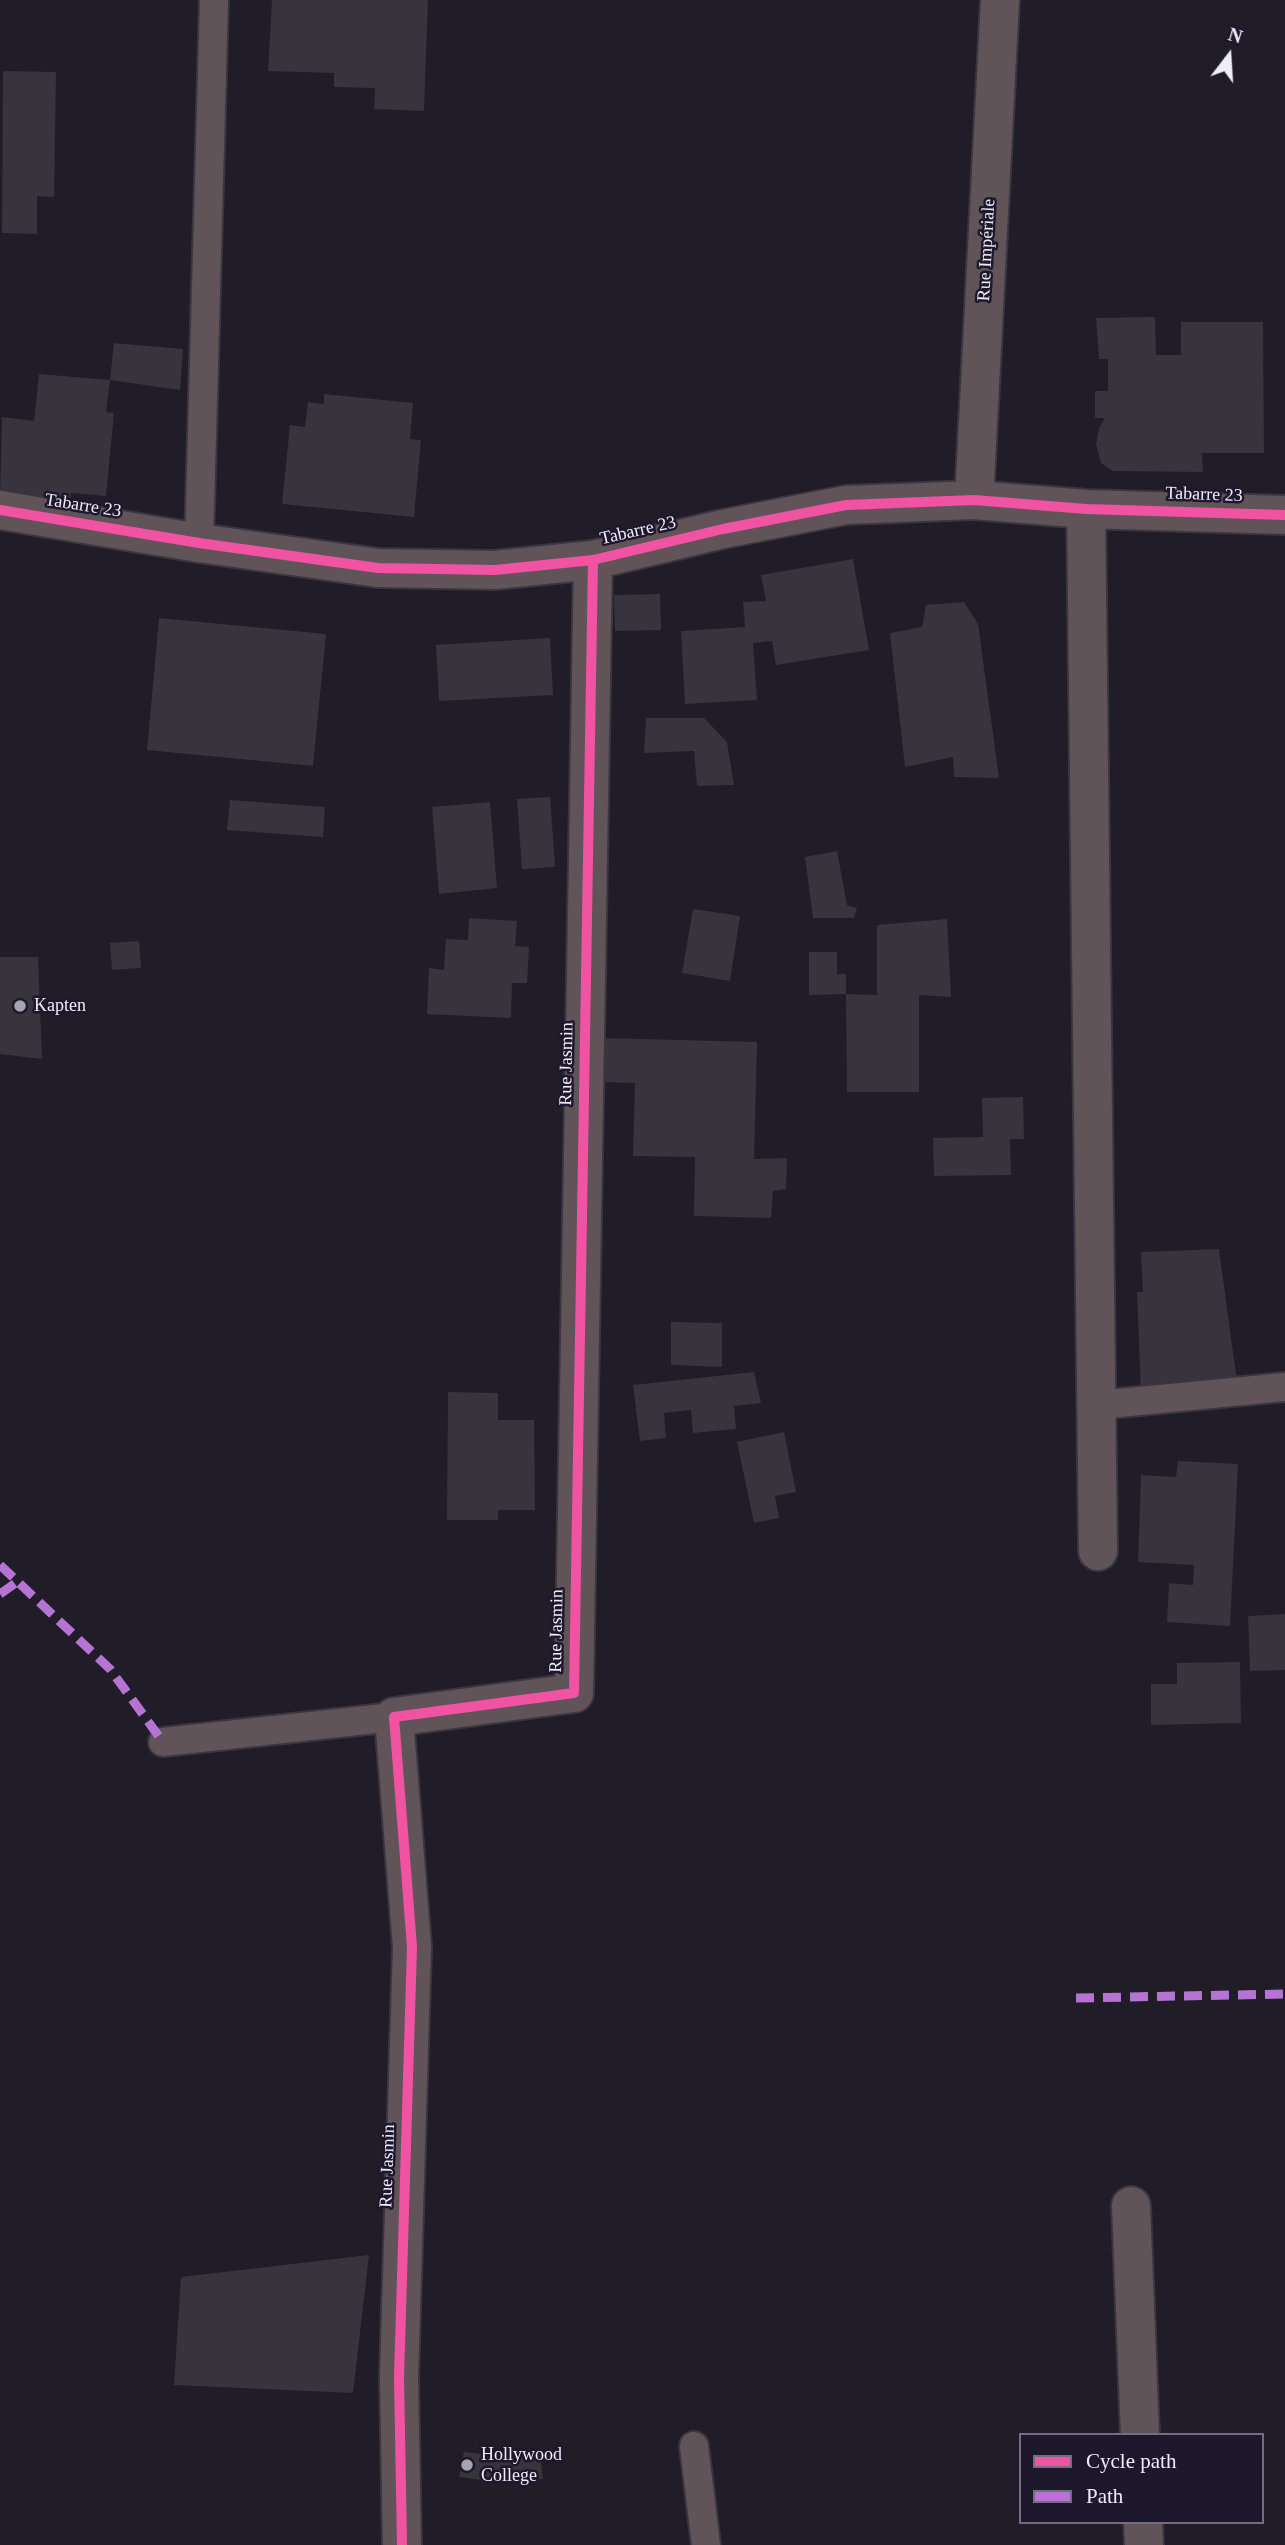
<!DOCTYPE html>
<meta charset="utf-8">
<style>
body{margin:0}
#map{position:relative;width:1285px;height:2545px;overflow:hidden;background:#201c28;font-family:Georgia,serif}
canvas{display:block}
.legend{position:absolute;left:1019px;top:2433px;width:245px;height:91px;box-sizing:border-box;background:#1e182c;border:2px solid #726d7f;margin:0;padding:9px 12px;list-style:none;font-size:21px;color:#f0edfb}
.legend li{display:flex;align-items:center;gap:14px;height:35px}
.legend b{width:35px;border:2px solid #726d7f}
.north{position:absolute;left:1194px;top:21px;width:70px;height:70px;-webkit-text-stroke:5px #1e182c;paint-order:stroke;rotate:17deg;font-size:19px;font-weight:700;line-height:28px;text-align:center;color:#f0edfb}
.north::after{content:'';display:block;margin:auto;width:24px;height:32px;background:#f0edfb;clip-path:polygon(50% 0,100% 100%,50% 72%,0 100%)}
</style>
<div id="map">
<canvas width="1285" height="2545"></canvas>
<ul class="legend">
<li><b style="height:9px;background:#f153a3"></b>Cycle path</li>
<li><b style="height:9px;background:#b673d3"></b>Path</li>
</ul>
<div class="north">N</div>
</div>
<script>
const ctx = document.querySelector('canvas').getContext('2d');
ctx.lineJoin = 'round';
function fill(path, color) { ctx.fillStyle = color; ctx.fill(path, 'evenodd'); }
function strokePath(path, color, width, dash) { ctx.strokeStyle = color; ctx.lineWidth = width; ctx.lineCap = dash ? 'butt' : 'round'; ctx.setLineDash(dash || []); ctx.stroke(path); }
function write(font, color, halo, rows, align = 'center') {
  ctx.font = font + ' Georgia,serif'; ctx.lineWidth = 5; ctx.setLineDash([]); ctx.textBaseline = 'middle'; ctx.strokeStyle = halo; ctx.fillStyle = color; for (const [text, x, y, turn = 0] of rows) {
    ctx.save(); ctx.translate(x, y); ctx.rotate((+turn || 0) * Math.PI / 180); ctx.textAlign = isNaN(turn) ? turn : align; if (halo) ctx.strokeText(text, 0, 0); ctx.fillText(text, 0, 0); ctx.restore();
  }
}
fill(new Path2D(`
 M272,0h156l-4,111 -50,-2 1,-21 -41,-1v-14l-66,-2z
 M3,71l53,1 -2,125 -17,-1v38l-35,-1z
 M1155,317l1,38h25v-33h82l1,131h-62l1,19 -90,-1 -12,-8 -5,-19 3,-16 6,-10h-10v-27h13v-32h-9l-3,-41z
 M114,343l69,6 -3,41 -70,-10z
 M39,374l71,6 -4,32 8,1 -8,83 -35,-3 -1,15 -70,-7 2,-84 32,4z
 M324,394l89,9 -3,36 11,1 -7,77 -132,-13 8,-79 15,2 3,-25 16,2z
 M853,559l16,91 -93,15 -4,-24 -19,2 4,57 -72,4 -4,-73 64,-4 -2,-25 23,-1 -5,-26z
 M660,594l1,36 -46,1 -1,-36z
 M964,602l14,22 21,154 -45,-1 -1,-20 -48,10 -15,-134 32,-6 4,-22z
 M159,618l167,16 -13,132 -166,-16z
 M550,638l3,57 -114,6 -3,-56z
 M646,718h58l23,24 7,43 -37,1 -3,-35 -50,2z
 M550,797l5,70 -33,2 -5,-70z
 M230,800l95,7 -2,30 -96,-7z
 M490,802l7,86 -58,6 -7,-87z
 M837,851l10,54 10,3 -3,10h-41l-8,-61z
 M693,909l47,7 -10,65 -48,-8z
 M469,918l48,3 -2,25 14,1 -2,36h-15l-1,35 -84,-4 2,-46 15,2 2,-31 22,1z
 M947,919l4,78 -32,-2v97h-72l-1,-98 31,1v-70z
 M139,941l2,27 -29,2 -2,-27z
 M809,952h28v22h9v20l-37,1z
 M0,957h38l4,102 -42,-5z
 M601,1038l156,4 -3,117 33,-1 -1,31 -13,2 -2,27 -77,-2 1,-59 -62,-1 2,-73 -35,-1z
 M1023,1097l1,42h-14l1,36 -77,1 -1,-38 50,-1 -1,-39z
 M1219,1249l18,133 -96,10 -4,-100h6l-2,-40z
 M671,1322l51,1v44l-51,-2z
 M754,1372l7,31 -27,3 2,23 -43,4 -2,-23 -27,3 2,25 -26,3 -7,-56z
 M448,1392l50,1v27h36l1,90h-37v10h-51z
 M784,1432l12,60 -21,4 4,22 -25,5 -17,-81z
 M1178,1461l60,3 -8,162 -63,-4 2,-39 24,2 1,-20 -56,-3 3,-87 35,2z
 M1285,1614v56l-35,1 -2,-55z
 M1240,1662l1,61 -90,2v-41h26v-21z
 M369,2255l-16,138 -179,-8 7,-108z
 M464,2452l36,4 40,-1 3,24 -41,4 -43,-6z`), '#37343d');
const service = new Path2D(`
 M199,543l15,-543
 M1098,1405l187,-18
 M163,1742l231,-25
 M694,2446l12,99`);
const minor = new Path2D(`
 M974,500l26,-500
 M1086,509l12,1042
 M0,510l199,33 179,25 117,2 98,-10 130,-31 123,-24 128,-5 112,9 199,6
 M1131,2206l9,229
 M1143,2522l1,23
 M402,2545l-3,-168 13,-430 -18,-230 180,-24 19,-1133`);
strokePath(service, '#3a3640', 32);
strokePath(minor, '#3a3640', 42);
strokePath(service, '#615459', 28);
strokePath(minor, '#615459', 38);
strokePath(new Path2D(`
 M0,1565l110,104 53,73
 M0,1594l17,-12
 M1076,1998l209,-4`), '#b673d3', 9, [18, 9]);
strokePath(new Path2D(`
 M0,510l199,33 179,25 117,2 98,-10 130,-31 123,-24 128,-5 112,9 199,6
 M402,2545l-3,-168 13,-430 -18,-230 180,-24 19,-1133`), '#f153a3', 10);
for (const [x, y, r, color] of [
 [20,1006,7,"#a7a4b1"],
 [467,2465,7,"#a7a4b1"]
]) { const dot = new Path2D(); dot.arc(x, y, r, 0, 2 * Math.PI); ctx.fillStyle = color; ctx.fill(dot); strokePath(dot, '#1e182c', 2.5); }
write('18px', '#f0edfb', '#1e182c', [
 ["Rue Impériale",987,250,-87],
 ["Tabarre 23",1204,495,2],
 ["Tabarre 23",83,506,9],
 ["Tabarre 23",638,531,-13],
 ["Rue Jasmin",567,1064,-89],
 ["Rue Jasmin",557,1631,-89],
 ["Rue Jasmin",388,2166,-88]
]);
write('18px', '#f0edfb', '#1e182c', [
 ["Kapten",34,1006],
 ["Hollywood",481,2455],
 ["College",481,2476]
], 'left');
</script>
